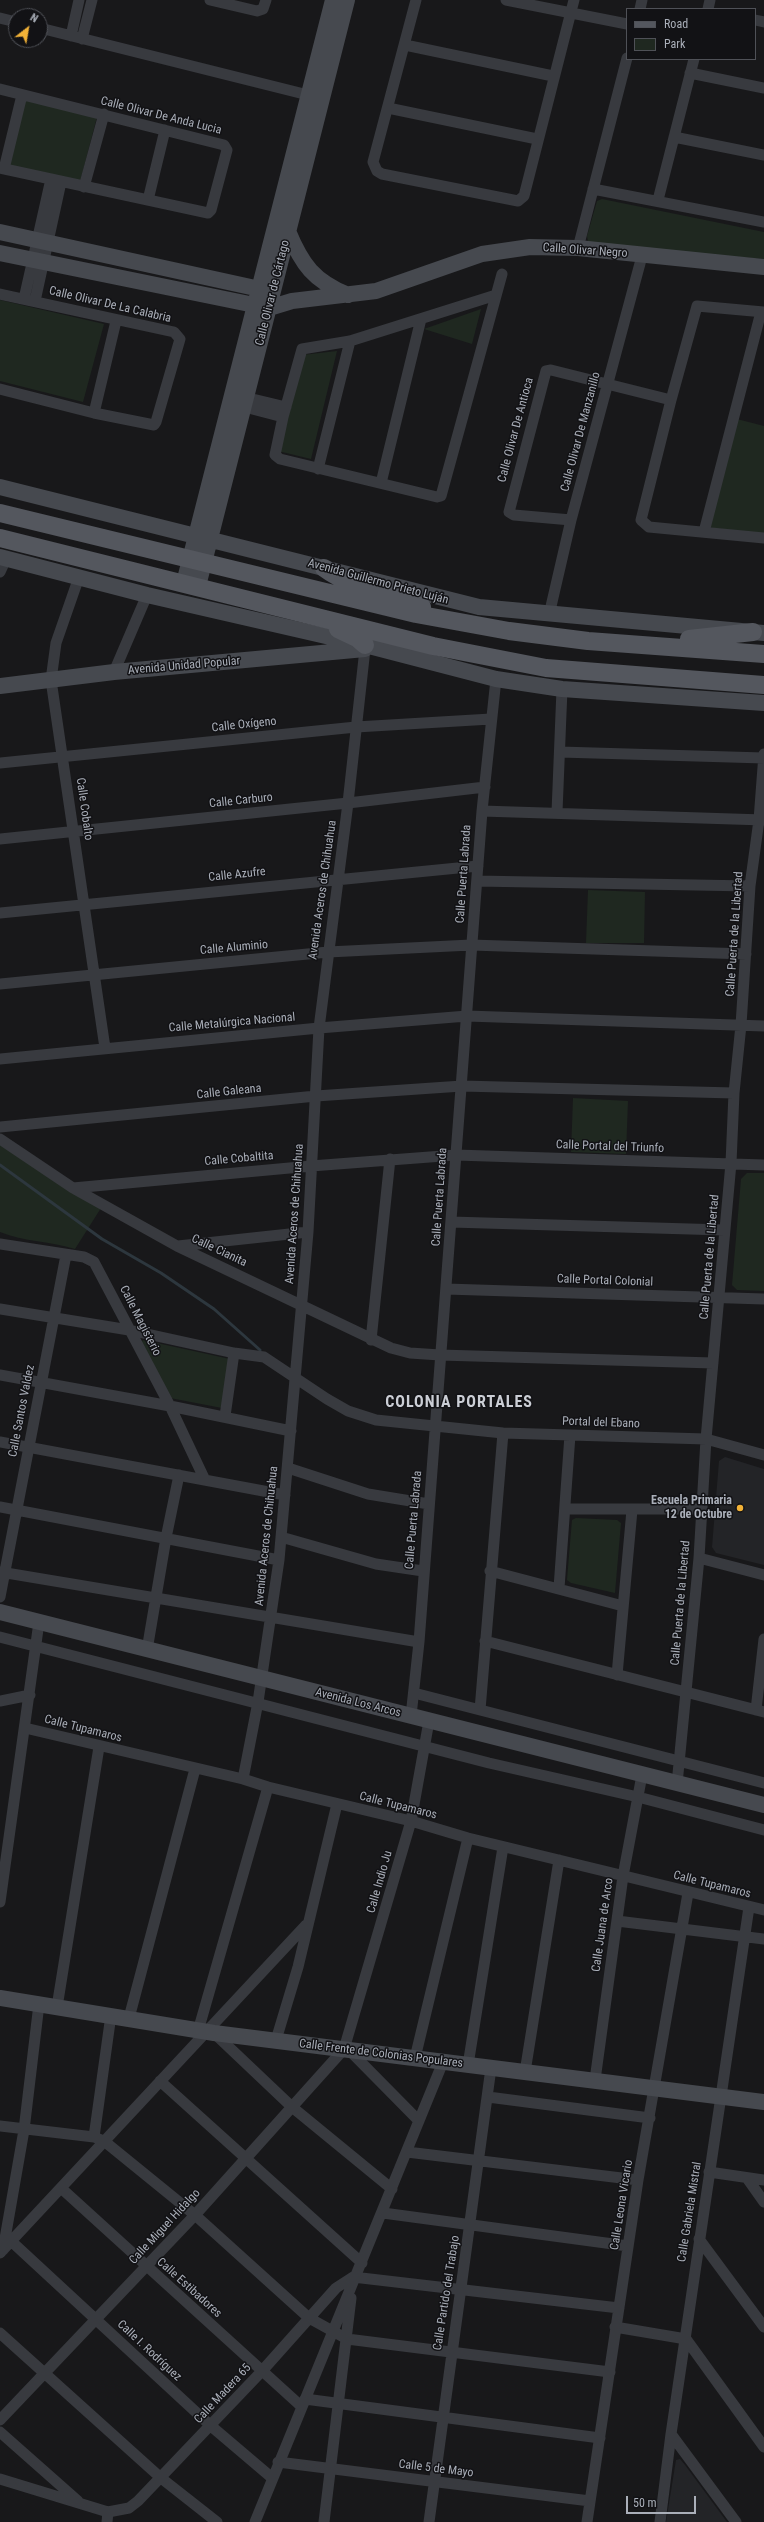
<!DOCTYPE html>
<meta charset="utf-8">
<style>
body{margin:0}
#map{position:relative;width:764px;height:2522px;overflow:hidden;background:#18181a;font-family:"Roboto Condensed",sans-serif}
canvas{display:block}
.legend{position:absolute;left:626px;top:8px;width:130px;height:52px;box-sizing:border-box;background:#121215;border:1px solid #4f5157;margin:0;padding:5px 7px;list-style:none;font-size:12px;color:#aaafb9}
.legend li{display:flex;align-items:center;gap:8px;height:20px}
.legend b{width:20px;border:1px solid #4f5157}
.north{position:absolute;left:8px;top:8px;width:40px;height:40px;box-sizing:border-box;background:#121215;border:1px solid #4f5157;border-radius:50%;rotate:31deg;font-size:11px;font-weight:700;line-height:16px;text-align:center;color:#aaafb9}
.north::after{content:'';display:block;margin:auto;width:14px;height:18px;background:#f2b237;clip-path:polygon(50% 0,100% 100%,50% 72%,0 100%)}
.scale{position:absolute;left:626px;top:2496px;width:70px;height:18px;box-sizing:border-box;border:2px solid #aaafb9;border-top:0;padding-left:5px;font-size:12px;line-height:14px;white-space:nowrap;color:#aaafb9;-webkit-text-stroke:3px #121215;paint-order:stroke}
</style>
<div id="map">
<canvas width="764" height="2522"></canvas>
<ul class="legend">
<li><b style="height:5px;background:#54575e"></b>Road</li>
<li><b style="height:11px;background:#1f2820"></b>Park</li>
</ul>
<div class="north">N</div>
<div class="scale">50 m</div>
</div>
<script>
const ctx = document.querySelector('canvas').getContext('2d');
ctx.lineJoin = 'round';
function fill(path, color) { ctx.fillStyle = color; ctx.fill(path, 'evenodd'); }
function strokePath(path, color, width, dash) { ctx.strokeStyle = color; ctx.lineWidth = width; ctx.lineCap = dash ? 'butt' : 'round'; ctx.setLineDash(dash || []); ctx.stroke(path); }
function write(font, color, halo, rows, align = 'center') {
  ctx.font = font + ' "Roboto Condensed",sans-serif'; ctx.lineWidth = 3; ctx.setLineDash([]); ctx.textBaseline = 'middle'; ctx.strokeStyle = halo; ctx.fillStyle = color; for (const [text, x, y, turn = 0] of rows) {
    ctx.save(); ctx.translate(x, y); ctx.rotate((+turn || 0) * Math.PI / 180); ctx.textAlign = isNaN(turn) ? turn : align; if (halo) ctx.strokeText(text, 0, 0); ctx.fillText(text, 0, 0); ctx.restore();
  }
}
fill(new Path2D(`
 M725,1457l39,12v96l-48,-12 -4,-6 7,-86z
 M680,2459l5,6 42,57h-61l10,-62z`), '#232427');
fill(new Path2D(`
 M22,95l76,18 -19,73 -74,-17z
 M602,199l162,33v27l-171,-14 -5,-4 -1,-5 10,-35z
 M0,300l104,24 -21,78 -83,-21z
 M481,309l-9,35 -48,-15z
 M337,351l-26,108 -33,-8 24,-96z
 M733,418l31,8v108l-59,-7z
 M588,890l57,2 -1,51h-58z
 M573,1098l55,3 -2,53 -55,-2z
 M0,1140l101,68 -26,41c-24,-8 -51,-7 -75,-17z
 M747,1173h17v118l-27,-1 -5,-5 9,-106z
 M143,1340l87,19 -8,49 -52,-10 -29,-55z
 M576,1518l41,2 4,3 -6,70 -44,-10 -4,-3 5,-60z`), '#1f2820');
strokePath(new Path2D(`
 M0,1165l102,74 59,34 53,36 46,41`), '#2d373e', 3);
strokePath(new Path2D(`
 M210,0l47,11 6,-2 3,-9
 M416,0l-43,162 4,9 5,3 136,27 6,-5 50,-196
 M506,0l121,24
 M640,9l2,-9
 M708,9l2,-9
 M0,18l16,4
 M755,20l9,2
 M40,28l276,69
 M71,36l8,-36
 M82,39l10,-39
 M405,45l148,31
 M690,73l74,15
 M0,89l224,56 3,5 -16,60 -3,3 -208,-45
 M388,108l149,31
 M674,137l90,18
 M4,169l18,-74
 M84,187l20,-73
 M593,189l171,33
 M148,200l17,-70
 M658,200l36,-141
 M578,248l49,-190
 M0,294l174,38 6,7 -24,83 -2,3 -60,-12 -94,-24
 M496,295l-146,46 -48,8 -19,68 -8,38 5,4 157,38 4,-1 61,-222
 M24,299l27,-120
 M35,301l26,-119
 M764,312l-67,-6 -26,94 -30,120 8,7 115,11
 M240,396l46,11
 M237,405l46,12
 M94,413l22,-92
 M318,469l32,-128
 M381,483l40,-164
 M571,520l-57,-5 -5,-3 37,-141 5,-1 120,30
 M704,532l57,-220
 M0,572l6,-13
 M79,577l-23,66 -5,37 54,368
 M549,615l22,-95 71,-264
 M114,672l33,-77
 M560,752l204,6
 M0,763l356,-36 135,-8
 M482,811l282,9
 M557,812l5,-123
 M0,839l348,-36 137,-16
 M477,881l273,5
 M0,913l478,-47
 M0,984l328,-32 143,-7 275,9
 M0,1059l319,-31 148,-12 297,10
 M0,1127l316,-31 146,-10 272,7
 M0,1139l73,49 104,58 214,102 19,5 30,2 273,8
 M73,1188l238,-22 145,-11 308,10
 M451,1222l273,8
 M0,1244l84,13 10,5 76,144 35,74
 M178,1246l130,-14
 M446,1289l318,10
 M0,1309l129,21 105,23 30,4 63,42 21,12 28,9 127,13 203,6 58,16
 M371,1340l19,-181
 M0,1375l170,31 121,25
 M225,1416l9,-63
 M0,1442l285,53
 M288,1468l80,26 61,10
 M0,1507l279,53
 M565,1509h136
 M281,1537l95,27 47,7
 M699,1558l65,17
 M490,1571l133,35
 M0,1572l419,70
 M559,1588l11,-153
 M0,1597l66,-342
 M0,1637l489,126 149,34 126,33
 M485,1641l279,71
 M147,1650l19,-112 13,-63
 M617,1675l15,-165
 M414,1693l350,90
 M0,1701l30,-6
 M480,1710l23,-277
 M756,1710l8,-71
 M411,1716l8,-74 63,-831 14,-132
 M25,1728l218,51 25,8 143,34 57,17 296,72
 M243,1779l15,-77 21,-142 29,-328 11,-204 29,-225 17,-154
 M677,1784l22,-226 7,-119 25,-276 3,-70 7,-68 9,-139 9,-66 5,-66
 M0,1902l39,-280
 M617,1921l147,18
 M57,2007l42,-260
 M129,2018l66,-249
 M198,2031l70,-244
 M214,2033l78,74 100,82
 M276,2040l22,-73 39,-163
 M348,2049l71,72
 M415,2058l53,-220
 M468,2065l35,-218
 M525,2072l34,-212
 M595,2080l28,-204 19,-101
 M160,2081l202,182
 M488,2097l162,21
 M0,2126l94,11 10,4 91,74 114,103 38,21 263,33
 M94,2137l17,-122
 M407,2152l231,28
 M709,2172l55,8
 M747,2178l17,24
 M61,2188l241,219
 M383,2213l245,33
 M699,2239l65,88
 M11,2241l200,185 60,51
 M3,2250l21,-120 15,-126
 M0,2253l306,-328
 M615,2327l71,12 78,108
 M0,2333l161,145 56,44
 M305,2399l295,39
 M0,2420l195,-205 149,-166 67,-228 18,-100
 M0,2432l78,69
 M671,2434l65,88
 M278,2462l312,39
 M0,2479l108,33
 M107,2522l1,-10 21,-4 9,-7 124,-130 74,-83 17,-11 266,31
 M255,2522l188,-460
 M324,2522l27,-224
 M429,2522l62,-454
 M587,2522l51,-342 50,-287
 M660,2522l11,-88 78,-527`), '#383a3f', 11);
strokePath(new Path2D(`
 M288,231c14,34 26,50 60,64
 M0,232l269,59
 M0,253l269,55 23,-7 84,-10 106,-37 48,-7 48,1 186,19
 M0,487l479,120 285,26
 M0,557l147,38 218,50 131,34 66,10 202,14
 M184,583l149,-583
 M198,586l149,-586
 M0,686l114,-14 251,-23
 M0,1612l764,193
 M0,1998l214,35 550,69`), '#46494f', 16);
strokePath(new Path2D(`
 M0,513l416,101 93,17 79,10 176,13
 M0,538l433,108 113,22 218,17
 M324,568c28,21 66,25 98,39
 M338,629l19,9 8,7
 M689,639l64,-7`), '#54575e', 18);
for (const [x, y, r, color] of [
 [740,1508,4,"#f2b237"]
]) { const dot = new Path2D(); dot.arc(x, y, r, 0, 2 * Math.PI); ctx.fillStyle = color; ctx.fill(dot); strokePath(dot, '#121215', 1.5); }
write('12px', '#aaafb9', '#121215', [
 ["Calle Olivar De Anda Lucia",161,116,14],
 ["Calle Olivar Negro",585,251,4],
 ["Calle Olivar de Cártago",273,293,-76],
 ["Calle Olivar De La Calabria",110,305,13],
 ["Calle Olivar De Antioca",516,430,-75],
 ["Calle Olivar De Manzanillo",581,432,-75],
 ["Avenida Guillermo Prieto Luján",378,582,15],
 ["Avenida Unidad Popular",184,666,-5],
 ["Calle Oxígeno",244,725,-6],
 ["Calle Carburo",241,801,-6],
 ["Calle Cobalto",84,809,82],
 ["Calle Puerta Labrada",464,874,-86],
 ["Calle Azufre",237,875,-6],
 ["Avenida Aceros de Chihuahua",323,890,-82],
 ["Calle Puerta de la Libertad",735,934,-86],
 ["Calle Aluminio",234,948,-5],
 ["Calle Metalúrgica Nacional",232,1023,-5],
 ["Calle Galeana",229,1092,-6],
 ["Calle Portal del Triunfo",610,1147,2],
 ["Calle Cobaltita",239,1159,-5],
 ["Calle Puerta Labrada",440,1197,-86],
 ["Avenida Aceros de Chihuahua",295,1214,-86],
 ["Calle Cianita",219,1251,25],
 ["Calle Puerta de la Libertad",710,1257,-85],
 ["Calle Portal Colonial",605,1281,2],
 ["Calle Magisterio",140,1321,63],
 ["Calle Santos Valdez",22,1411,-79],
 ["Portal del Ebano",601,1423,2],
 ["Calle Puerta Labrada",414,1520,-85],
 ["Avenida Aceros de Chihuahua",267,1536,-84],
 ["Calle Puerta de la Libertad",681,1603,-85],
 ["Avenida Los Arcos",358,1703,14],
 ["Calle Tupamaros",83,1729,14],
 ["Calle Tupamaros",398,1806,14],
 ["Calle Indio Ju",380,1882,-74],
 ["Calle Tupamaros",712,1885,14],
 ["Calle Juana de Arco",603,1925,-82],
 ["Calle Frente de Colonias Populares",381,2054,7],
 ["Calle Leona Vicario",622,2205,-81],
 ["Calle Gabriela Mistral",690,2212,-81],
 ["Calle Miguel Hidalgo",165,2227,-47],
 ["Calle Estibadores",189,2288,42],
 ["Calle Partido del Trabajo",447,2293,-81],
 ["Calle I. Rodríguez",149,2351,43],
 ["Calle Madera 65",223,2394,-47],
 ["Calle 5 de Mayo",436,2469,7]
]);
write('bold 12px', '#aaafb9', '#121215', [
 ["Escuela Primaria",732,1501],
 ["12 de Octubre",732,1515]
], 'right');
ctx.letterSpacing = '1px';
write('bold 16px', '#cbced5', '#121215', [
 ["COLONIA PORTALES",459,1403]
]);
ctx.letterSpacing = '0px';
</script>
